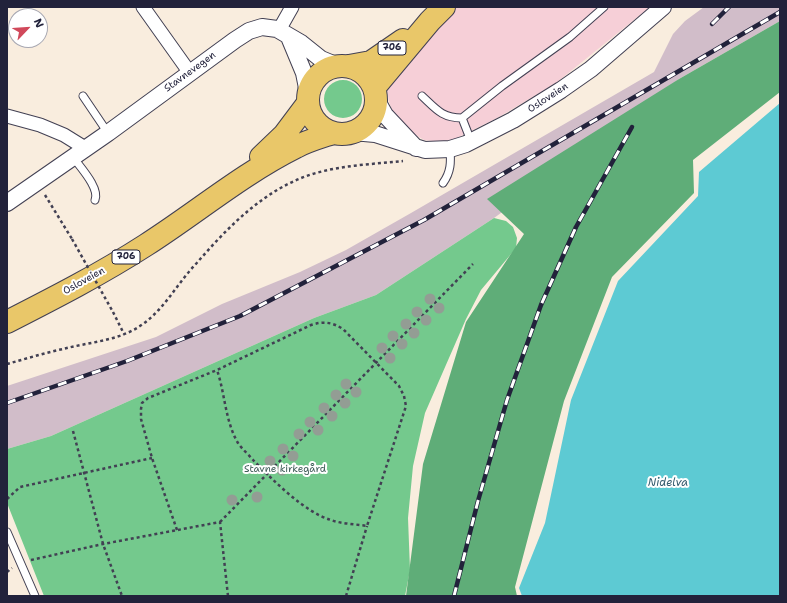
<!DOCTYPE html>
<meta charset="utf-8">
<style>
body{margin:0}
#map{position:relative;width:787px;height:603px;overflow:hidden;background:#f9edde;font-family:"Shantell Sans",sans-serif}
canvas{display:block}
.frame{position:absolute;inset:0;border:8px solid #22223b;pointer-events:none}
.north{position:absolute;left:8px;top:8px;width:40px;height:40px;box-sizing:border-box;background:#fff;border:1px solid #a7a7b1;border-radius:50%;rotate:65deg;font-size:11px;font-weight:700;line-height:16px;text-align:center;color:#22223b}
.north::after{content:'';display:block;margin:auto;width:14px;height:18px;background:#d1495b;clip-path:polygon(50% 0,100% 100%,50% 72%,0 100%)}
</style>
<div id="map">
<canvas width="787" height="603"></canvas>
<div class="frame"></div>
<div class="north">N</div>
</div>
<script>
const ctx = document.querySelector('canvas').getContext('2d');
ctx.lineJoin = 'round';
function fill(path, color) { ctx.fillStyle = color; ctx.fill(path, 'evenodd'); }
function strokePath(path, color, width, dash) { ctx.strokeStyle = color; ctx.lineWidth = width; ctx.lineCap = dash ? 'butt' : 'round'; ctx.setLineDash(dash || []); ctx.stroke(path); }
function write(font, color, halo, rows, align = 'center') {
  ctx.font = font + ' "Shantell Sans",sans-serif'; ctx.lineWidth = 4; ctx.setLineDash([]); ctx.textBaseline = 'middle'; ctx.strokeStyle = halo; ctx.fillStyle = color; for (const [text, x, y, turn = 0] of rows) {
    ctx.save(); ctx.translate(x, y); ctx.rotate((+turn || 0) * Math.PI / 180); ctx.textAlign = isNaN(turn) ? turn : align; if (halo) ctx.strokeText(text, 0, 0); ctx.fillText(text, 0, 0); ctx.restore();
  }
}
fill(new Path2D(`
 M449,7h201l-94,76 -57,34 -44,22 -14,3 -17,-2 -18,-11 -11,-11 -6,-16 -2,-12 5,-15z`), '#f6cfd7');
fill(new Path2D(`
 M704,7h76v14l-101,58 -54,44 -131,95 -118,77 -62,23 -263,118 -44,13v-63l149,-49 66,-33 78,-32 46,-22 65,-37 243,-141 19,-38 12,-13z`), '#d1bdc9');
fill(new Path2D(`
 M324 99a19 19 0 1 1 38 0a19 19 0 1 1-38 0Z
 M494,218l12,3 7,6 4,11 -1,10 -35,42 -15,29 -41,94 -12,53 -5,52 2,52 -5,26h-361l-37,-93v-54l44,-13 263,-118 62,-23z`), '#74c98d');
fill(new Path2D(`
 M780,21v71l-87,68 1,33 -82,84 -48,124 -49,186 2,9h-111l17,-132 43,-142 58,-88 -37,-35 192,-120z`), '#5fad78');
fill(new Path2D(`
 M780,103v493h-258l-3,-8 26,-65 26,-123 47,-119 80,-85 1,-24z`), '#5dcad3');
const service = new Path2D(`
 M83,96l25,37
 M422,96c14,13 20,22 40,22
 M471,141l-9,-23 40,-32 68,-49 34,-30
 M73,157c7,10 27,31 22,43
 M443,183c8,-11 8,-21 7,-34
 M7,532l28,64`);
const minor = new Path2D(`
 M143,7l47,66
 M279,30l13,-23
 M7,116l33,9 24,10 21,13`);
const tertiary = new Path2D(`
 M289,37l15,36 4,20
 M376,99l9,16 31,33
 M353,132l22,2 50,16 25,-1 16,-5 47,-24 48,-30 30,-21 72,-62
 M7,203l101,-70 127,-93 14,-9 13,-4 15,2 24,14 20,16 17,7`);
const trunk = new Path2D(`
 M349,66l22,-4 32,-22
 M308 100a34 34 0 1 1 68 0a34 34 0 1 1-68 0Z
 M374,88l56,-67 14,-14
 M261,157l23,-22 24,-32
 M7,322c47,-24 94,-48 139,-77 50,-32 96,-71 150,-98 11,-6 25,-10 37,-14`);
strokePath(service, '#424053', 9);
strokePath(minor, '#424053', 15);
strokePath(tertiary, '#424053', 18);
strokePath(trunk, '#424053', 24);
strokePath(new Path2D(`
 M45,195l27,44
 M113,312l11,22
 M7,364c18,-5 37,-11 56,-15 26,-7 57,-8 80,-25 22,-16 34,-40 52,-59 33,-38 71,-78 121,-92 28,-8 59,-9 87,-12
 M73,431l30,113 19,52
 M7,499l13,-12 132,-29
 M220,522l253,-258
 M177,530l-25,-72 -11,-39v-10l1,-6 6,-5 69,-28 94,-45c12,-4 21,-3 32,4l56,57 5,10 2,10 -39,120c-12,-2 -25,-2 -36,-6 -27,-8 -58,-40 -77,-59 -5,-6 -12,-12 -16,-18 -13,-22 -13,-50 -21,-73
 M31,560l72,-16 117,-22 8,74
 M7,572l5,-4
 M346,596l21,-70`), '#424053', 2.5, [3, 3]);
strokePath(service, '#fff', 7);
strokePath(minor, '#fff', 13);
strokePath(tertiary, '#fff', 16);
strokePath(trunk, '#e9c769', 22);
const rail = new Path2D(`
 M712,24l17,-17
 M7,403l120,-42 113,-45 184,-96 356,-208
 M454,596l24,-95 29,-101 34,-95 35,-78 56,-100`);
strokePath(rail, '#22223b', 4.5);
strokePath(rail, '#fff', 3, [9]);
strokePath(new Path2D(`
 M72,239l41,73`), '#424053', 2.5, [3, 3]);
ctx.fillStyle = '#939d94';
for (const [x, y] of [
 [430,299],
 [439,308],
 [417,312],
 [426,320],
 [406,324],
 [414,333],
 [393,336],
 [402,344],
 [382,348],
 [390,358],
 [346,384],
 [356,392],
 [336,395],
 [345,403],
 [324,408],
 [332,416],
 [310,422],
 [318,430],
 [299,434],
 [283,449],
 [293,456],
 [270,461],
 [282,470],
 [257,497],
 [232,500]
]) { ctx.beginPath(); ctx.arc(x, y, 5.5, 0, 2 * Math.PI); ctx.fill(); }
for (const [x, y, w] of [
 [392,48,28],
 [126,257,28]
]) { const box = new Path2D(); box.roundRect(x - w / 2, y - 7, w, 14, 3); ctx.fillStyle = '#fff'; ctx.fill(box); strokePath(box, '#22223b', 1); }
write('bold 9px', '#22223b', null, [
 ["706",392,48],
 ["706",126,257]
]);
write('10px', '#22223b', '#fff', [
 ["Stavnevegen",190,72,-36],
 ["Osloveien",548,98,-33],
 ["Osloveien",84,281,-29]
]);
write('10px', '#3f5c58', '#fff', [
 ["Stavne kirkegård",285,469]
]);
write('italic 11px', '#375d70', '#fff', [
 ["Nidelva",668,483]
]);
</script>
